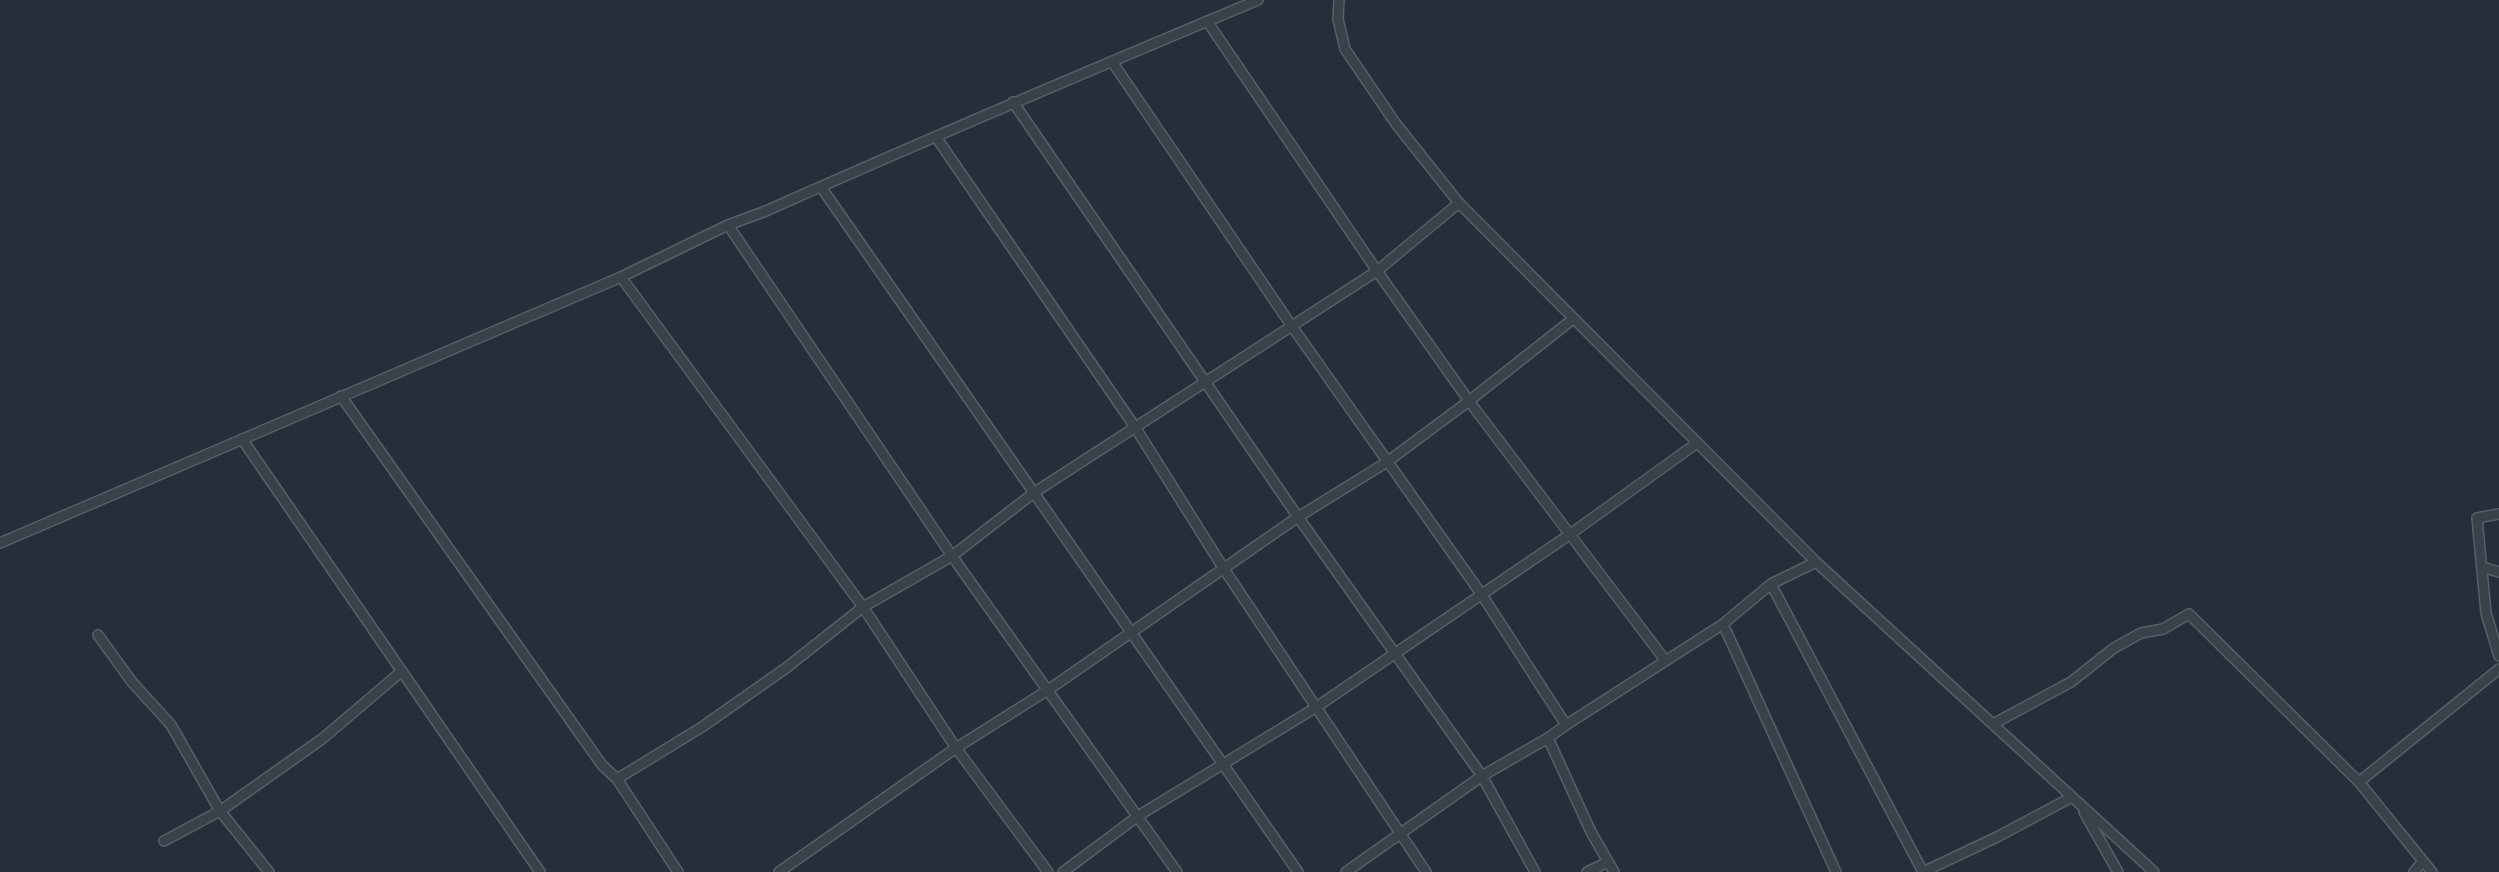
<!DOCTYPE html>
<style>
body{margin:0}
canvas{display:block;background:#252f3a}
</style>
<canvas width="2499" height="872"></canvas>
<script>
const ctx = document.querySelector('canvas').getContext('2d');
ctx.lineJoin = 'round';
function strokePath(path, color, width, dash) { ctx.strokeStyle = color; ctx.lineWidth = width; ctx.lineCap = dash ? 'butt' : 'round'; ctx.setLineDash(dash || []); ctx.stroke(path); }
const minor = new Path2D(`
 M1339,0l-1,19 7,30 51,75 63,79 357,359 338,310
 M1207,21l170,250 92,130 196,259
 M1113,63l178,262 191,270 84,130
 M1013,102l285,415 184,259 53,96
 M936,137l199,290 89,142 202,303
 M821,187l477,685
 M728,225l224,331 225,316
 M621,277l242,330 93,141 92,124
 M341,396l261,369 15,14 61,93
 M242,439l298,433
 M2499,514l-22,4 9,95 13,43
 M0,543l621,-266 107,-52 38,-14c163,-73 327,-142 492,-211
 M2482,567l17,5
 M1771,584l152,288
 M1723,624l113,248
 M98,635l34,47 39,43 49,86 49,61
 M1993,724l78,-42 43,-34 27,-15 22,-4 26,-15 170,168 73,90
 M1548,738l43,94 23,40
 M617,779l85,-52 84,-59 77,-61 89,-51 83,-64 342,-221 82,-68
 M2359,782l140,-113
 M2084,812l34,60
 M164,841l56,-30 102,-72 80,-68
 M779,872l177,-124 92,-58 250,-173 89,-55 82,-61 104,-82
 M1063,872l75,-56 177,-108 254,-173 128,-92
 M1346,872l136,-96 66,-38 18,-13 157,-101 48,-40 45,-22
 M1587,872l21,-10
 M1923,872l74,-35 75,-40
 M2414,872l9,-11`);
strokePath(minor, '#575f68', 12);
strokePath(minor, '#39414b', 9);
</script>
